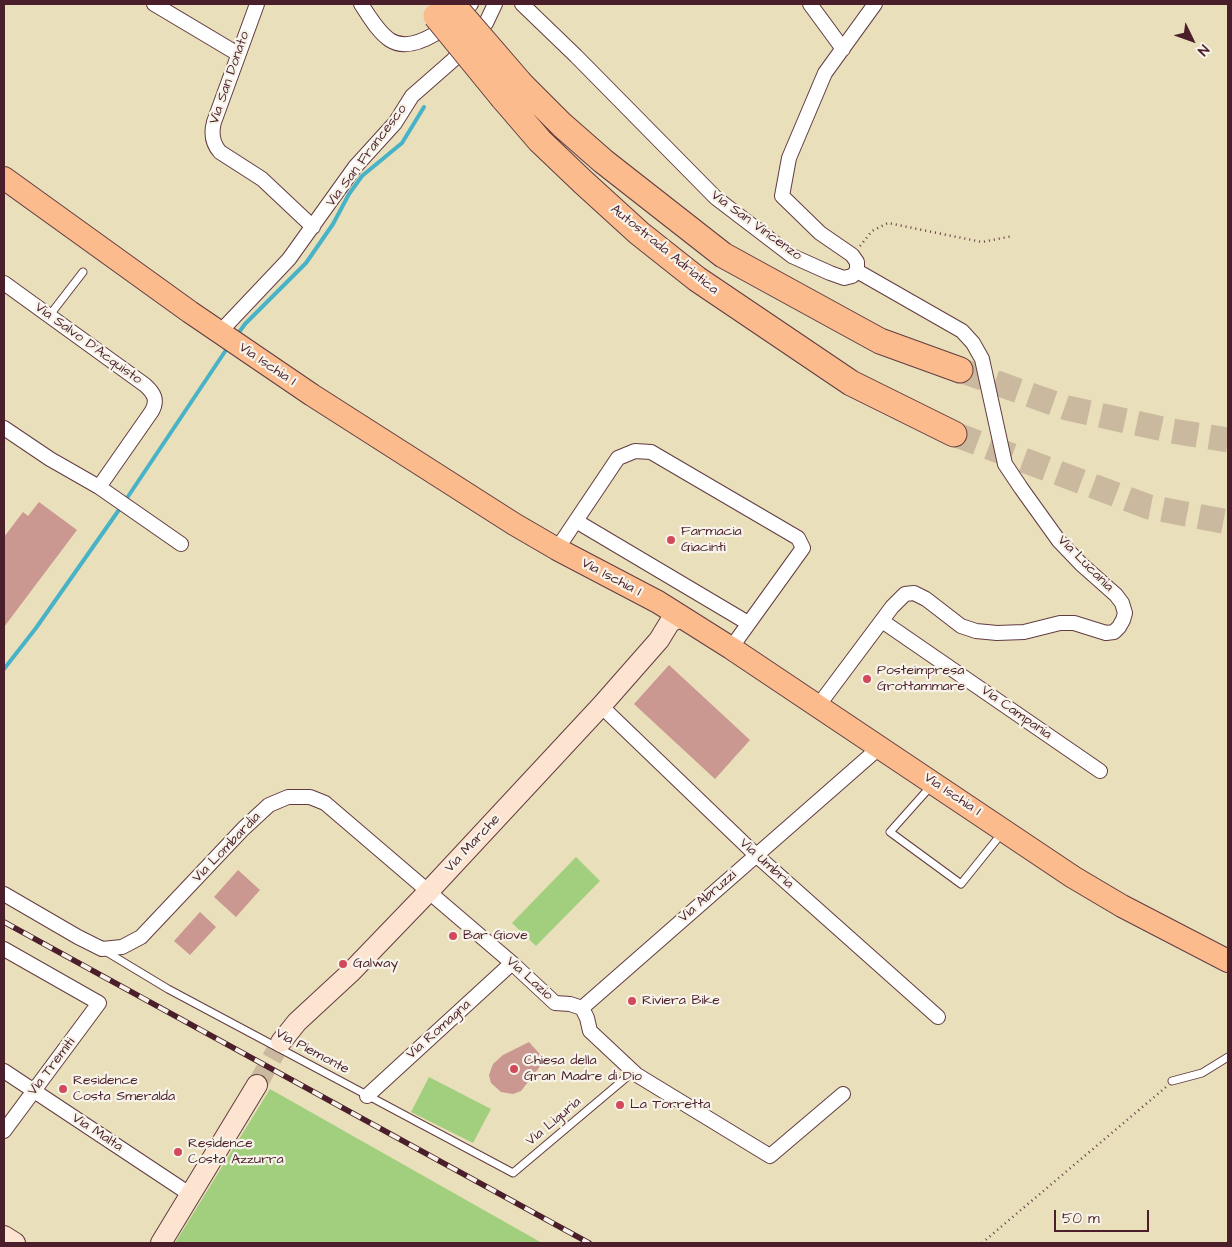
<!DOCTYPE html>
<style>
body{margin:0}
#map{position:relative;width:1232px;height:1247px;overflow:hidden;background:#eadfbb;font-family:"Architects Daughter",sans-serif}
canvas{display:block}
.frame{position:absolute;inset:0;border:5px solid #4a1f2b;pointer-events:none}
.north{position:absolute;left:1167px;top:15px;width:50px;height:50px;-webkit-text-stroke:4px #f7f3e8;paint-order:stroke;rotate:132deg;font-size:14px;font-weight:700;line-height:20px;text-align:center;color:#4a1f2b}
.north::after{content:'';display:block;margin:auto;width:18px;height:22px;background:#4a1f2b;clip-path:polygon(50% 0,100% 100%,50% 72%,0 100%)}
.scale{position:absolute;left:1054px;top:1210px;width:95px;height:22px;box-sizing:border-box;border:2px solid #4a1f2b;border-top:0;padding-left:6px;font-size:15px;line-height:18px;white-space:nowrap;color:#4a1f2b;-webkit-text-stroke:4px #f7f3e8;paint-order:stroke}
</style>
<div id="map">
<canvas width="1232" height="1247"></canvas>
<div class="frame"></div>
<div class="north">N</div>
<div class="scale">50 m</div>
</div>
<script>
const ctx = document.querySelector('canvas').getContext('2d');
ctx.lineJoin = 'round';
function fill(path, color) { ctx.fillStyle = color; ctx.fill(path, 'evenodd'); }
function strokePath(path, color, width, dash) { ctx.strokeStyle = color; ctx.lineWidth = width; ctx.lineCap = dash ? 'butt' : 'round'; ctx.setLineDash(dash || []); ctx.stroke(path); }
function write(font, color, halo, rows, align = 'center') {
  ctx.font = font + ' "Architects Daughter",sans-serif'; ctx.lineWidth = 4.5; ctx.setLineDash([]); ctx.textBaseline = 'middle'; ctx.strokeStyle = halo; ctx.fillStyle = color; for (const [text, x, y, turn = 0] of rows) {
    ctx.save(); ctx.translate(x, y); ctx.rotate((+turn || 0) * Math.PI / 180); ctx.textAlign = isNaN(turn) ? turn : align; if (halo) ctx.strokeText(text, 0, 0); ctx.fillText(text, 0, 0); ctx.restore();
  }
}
fill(new Path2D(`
 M576,857l24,24 -64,65 -24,-23z
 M429,1077l62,32 -18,34 -62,-31z
 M270,1089l272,154h-367z`), '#a1cf7d');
strokePath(new Path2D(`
 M237,335l8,-11 61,-61 27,-39 16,-30 13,-18 40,-33 22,-36
 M125,501l103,-154
 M4,669l32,-41 85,-121`), '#48b2c7', 4);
fill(new Path2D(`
 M39,502l38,28 -73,97v-90l19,-25 5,4z
 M669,665l81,75 -35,39 -81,-75z
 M238,870l22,20 -24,27 -22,-20z
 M200,912l16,15 -26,28 -16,-14z
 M529,1042l16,18 -24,31 -8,3 -12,-2 -10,-9 -2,-8 4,-11 10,-9z`), '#ca9791');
strokePath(new Path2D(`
 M257,1085l24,-43`), '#cab99e', 20, [20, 10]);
strokePath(new Path2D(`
 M960,370l107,38 105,23 56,9
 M954,434l195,73 79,15`), '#cab99e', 25, [25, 12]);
const lane = new Path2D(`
 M49,316l34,-44
 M931,786l-41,46 71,52 41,-51
 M105,951l63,38 345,184 121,-102
 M1172,1081l30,-8 26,-16`);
const street = new Path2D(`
 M154,4l84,50
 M257,4l-43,118c-3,11 -2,21 6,30l42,27 51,48
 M361,4c8,12 17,28 29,36 25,16 66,-19 81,-36
 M522,4l54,52 140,142 76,58 38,17 14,5 8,-2 5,-5v-9l-5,-7 -32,-22 -38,-37 7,-38 36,-85 50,-69
 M810,4l33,45
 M4,283l141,102c9,8 13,15 7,26l-53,76 -49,-28 -46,-31
 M219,333l70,-74 66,-92 40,-44 17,-27 41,-36 33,-37 9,-19
 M99,487l82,57
 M576,521l172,102
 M557,549l61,-91 17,-7 16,1 147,86 5,10 -72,100
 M882,621l218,150
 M601,706l155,149 182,162
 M818,706l74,-99 13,-13 9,-1 12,6 35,27 15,5 21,2 27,-1 36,-9h14l32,10 8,-1 5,-5 4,-7 2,-7 -3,-10 -6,-8 -35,-31 -22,-23 -38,-53 -16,-24 -23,-105 -9,-16 -11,-12 -105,-60
 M4,894l74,43 24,12 20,-2 19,-10 102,-108 26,-24 19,-8h22l15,6 187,160 43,40 15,1 12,4 5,10 3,13 47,44 133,81 73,-62
 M4,949l95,54 -95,128
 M582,1008l298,-261
 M4,1071l187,124
 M367,1096l145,-133`);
const secondary = new Path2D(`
 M281,1042l16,-20 53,-49 78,-81 173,-186 58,-66 11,-18 11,-5
 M4,1236l11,7
 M161,1243l96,-158`);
const primary = new Path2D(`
 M4,178l186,134 122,83 202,129 43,25 101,53 73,46 342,229 49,29 106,55`);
const highway = new Path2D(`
 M521,84l41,41 41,36 120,94 157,86 80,29
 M503,98l37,43 43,41 56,51 58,46 154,104 103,51`);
strokePath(lane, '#623c41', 9);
strokePath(street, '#623c41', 16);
strokePath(secondary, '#623c41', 22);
strokePath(primary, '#623c41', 24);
strokePath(highway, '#623c41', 27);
strokePath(new Path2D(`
 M860,246l12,-15 16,-8 94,19 31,-6
 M982,1243l184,-156`), '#623c41', 2.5, [1, 4]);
strokePath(lane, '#fff', 7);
strokePath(street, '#fff', 14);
strokePath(secondary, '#fde4d1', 20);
strokePath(primary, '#fbbb8d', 22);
strokePath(highway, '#fbbb8d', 25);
const rail = new Path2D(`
 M4,922l585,321`);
strokePath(rail, '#4a1f2b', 5.5);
strokePath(rail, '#f7f3e8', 4, [11]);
const highwayBridge = new Path2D(`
 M452,4l69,80
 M436,16l67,82`);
strokePath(highwayBridge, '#623c41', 27, []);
strokePath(highwayBridge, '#fbbb8d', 25);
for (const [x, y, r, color] of [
 [671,540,5,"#d1495b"],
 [867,679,5,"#d1495b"],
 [453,936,5,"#d1495b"],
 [343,964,5,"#d1495b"],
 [632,1001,5,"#d1495b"],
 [514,1069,5,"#d1495b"],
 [63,1089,5,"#d1495b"],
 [620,1105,5,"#d1495b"],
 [178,1152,5,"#d1495b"]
]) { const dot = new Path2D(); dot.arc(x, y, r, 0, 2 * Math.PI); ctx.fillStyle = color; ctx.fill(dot); strokePath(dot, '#f7f3e8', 2); }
write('14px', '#4a1f2b', '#f7f3e8', [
 ["Via San Donato",230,78,-71],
 ["Via San Francesco",367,156,-53],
 ["Via San Vincenzo",756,226,36],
 ["Autostrada Adriatica",664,250,39],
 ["Via Salvo D'Acquisto",88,344,36],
 ["Via Ischia I",267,365,34],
 ["Via Lucania",1085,564,45],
 ["Via Ischia I",611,578,28],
 ["Via Campania",1016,713,35],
 ["Via Ischia I",952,795,34],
 ["Via Marche",473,844,-47],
 ["Via Lombardia",227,848,-46],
 ["Via Umbria",766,864,42],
 ["Via Abruzzi",708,897,-41],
 ["Via Lazio",529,979,42],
 ["Via Romagna",439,1030,-42],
 ["Via Piemonte",312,1052,28],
 ["Via Tremiti",52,1067,-53],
 ["Via Liguria",554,1122,-40],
 ["Via Malta",97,1133,33]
]);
write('14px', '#4a1f2b', '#f7f3e8', [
 ["Farmacia",681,532],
 ["Giacinti",681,548],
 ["Posteimpresa",877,671],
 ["Grottammare",877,687],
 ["Bar Giove",463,936],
 ["Galway",353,964],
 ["Riviera Bike",642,1001],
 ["Chiesa della",524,1061],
 ["Gran Madre di Dio",524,1077],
 ["Residence",73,1081],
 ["Costa Smeralda",73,1097],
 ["La Torretta",630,1105],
 ["Residence",188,1144],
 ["Costa Azzurra",188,1160]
], 'left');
</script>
